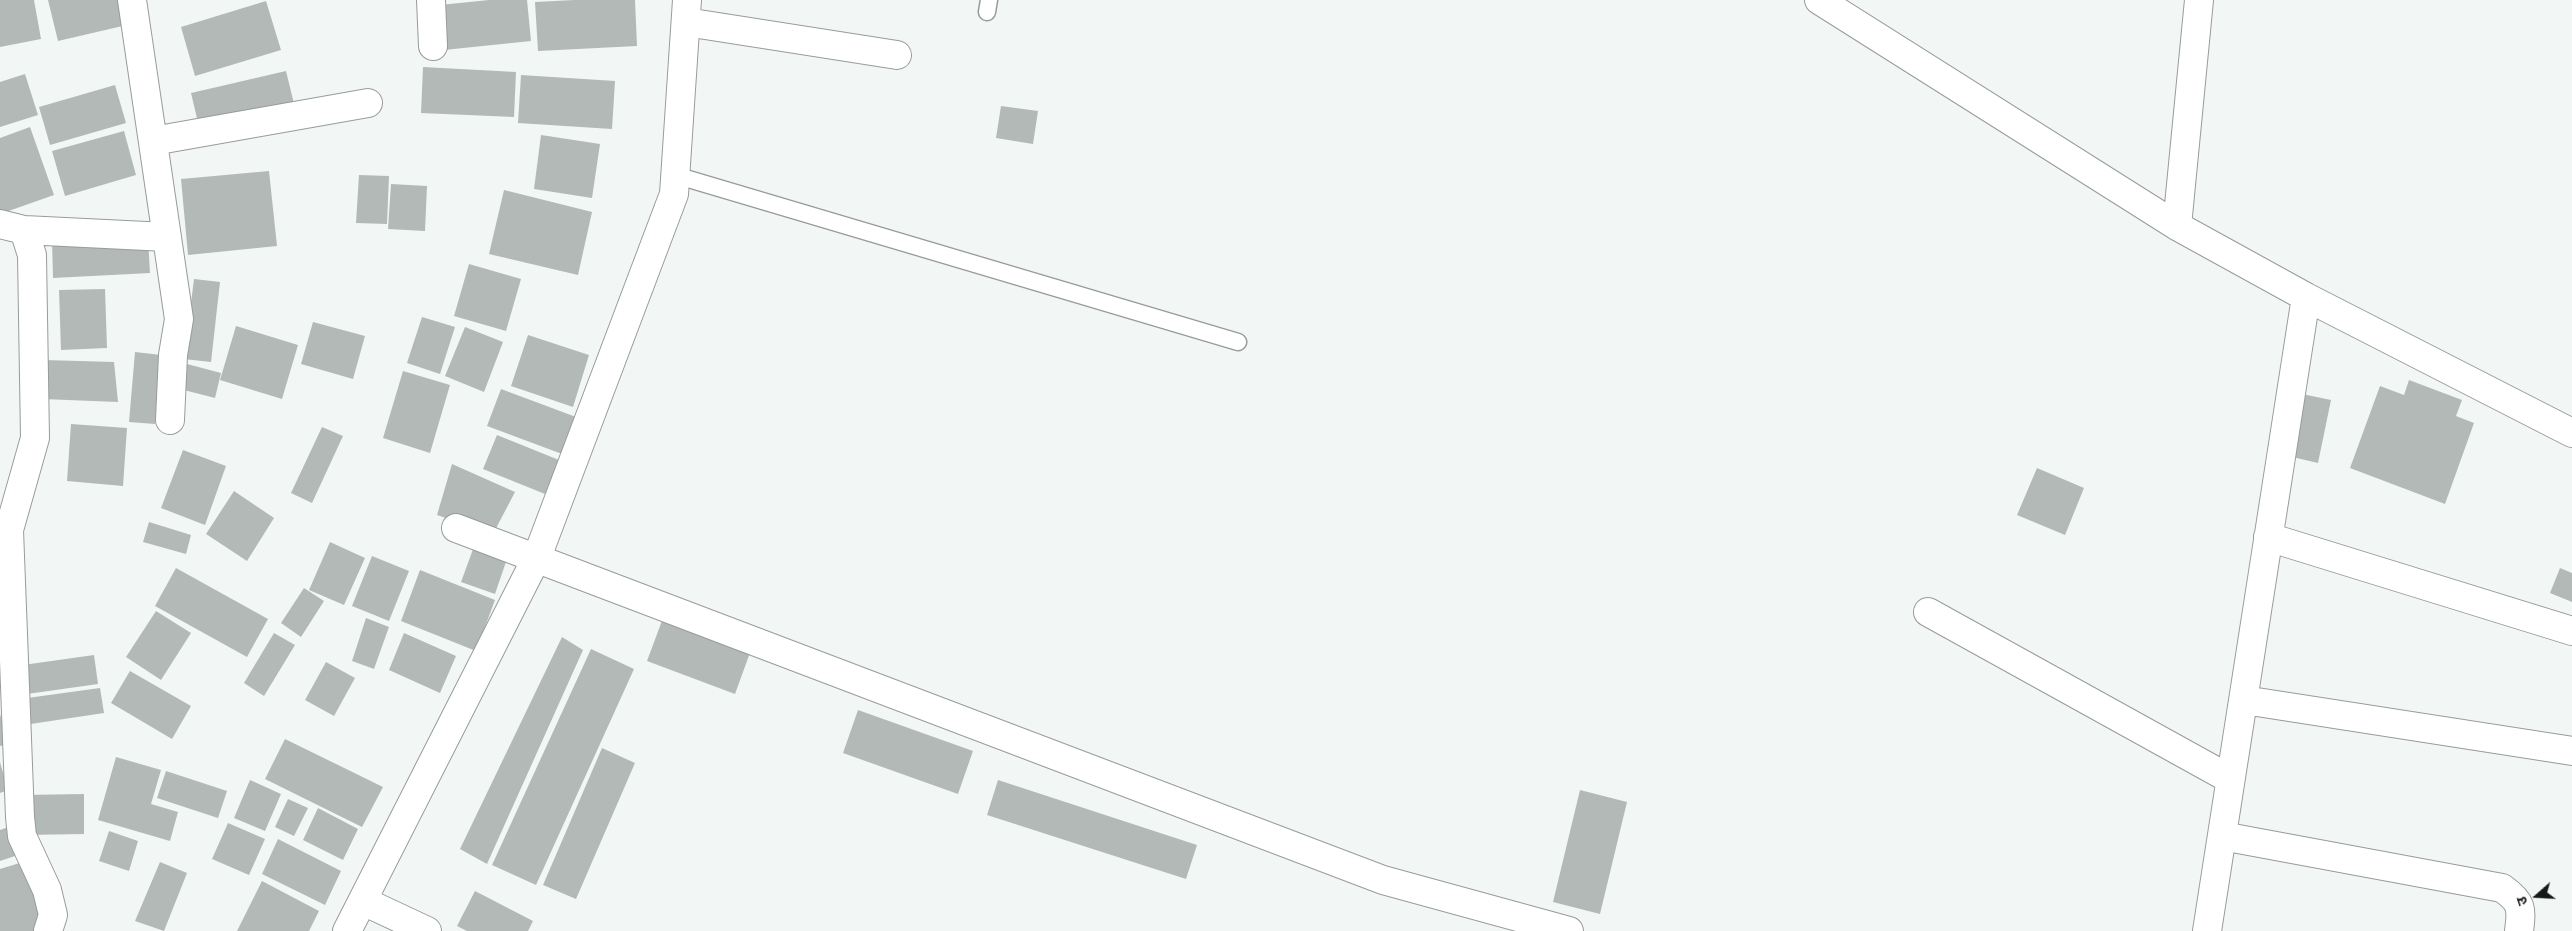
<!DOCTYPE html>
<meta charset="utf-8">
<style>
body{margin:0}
#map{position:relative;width:2572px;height:931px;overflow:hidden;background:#f2f7f5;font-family:Signika,"Noto Sans Devanagari",sans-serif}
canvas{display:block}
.north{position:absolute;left:2512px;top:871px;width:50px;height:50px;-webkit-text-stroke:4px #fff;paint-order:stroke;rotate:251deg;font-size:14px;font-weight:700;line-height:20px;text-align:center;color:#171818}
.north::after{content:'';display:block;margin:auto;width:18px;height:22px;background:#171818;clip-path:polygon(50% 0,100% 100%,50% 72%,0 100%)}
</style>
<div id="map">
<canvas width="2572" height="931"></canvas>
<div class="north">उ</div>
</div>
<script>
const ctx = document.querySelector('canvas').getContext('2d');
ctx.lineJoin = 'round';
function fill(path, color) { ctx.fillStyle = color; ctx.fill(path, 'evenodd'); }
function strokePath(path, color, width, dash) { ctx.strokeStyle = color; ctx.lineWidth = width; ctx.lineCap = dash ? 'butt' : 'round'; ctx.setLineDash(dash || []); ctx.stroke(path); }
fill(new Path2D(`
 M0,0h34l7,39 -41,8z
 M48,0h73l6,25 -69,16z
 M489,0h38l4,41 -87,9 -4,-45z
 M574,0h61l2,46 -99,5 -3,-49z
 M266,1l15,49 -86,26 -14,-49z
 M423,67l93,5 -2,45 -93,-4z
 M286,71l9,37 -95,23 -9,-38z
 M25,74l13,41 -38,12v-45z
 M521,75l94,6 -3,48 -94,-6z
 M115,85l11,38 -76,22 -11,-38z
 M1001,106l37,5 -5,33 -37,-6z
 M30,127l24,68 -54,19v-76z
 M124,131l12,44 -71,21 -13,-45z
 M541,135l59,9 -8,54 -58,-9z
 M269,171l8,75 -89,9 -7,-76z
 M359,175l30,1 -2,48 -31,-1z
 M391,184l36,2 -2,45 -37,-2z
 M504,190l88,22 -14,63 -89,-21z
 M148,238l2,35 -97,5 -1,-38z
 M469,264l52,15 -15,52 -52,-15z
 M194,279l26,3 -9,80 -27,-3z
 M105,289l2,59 -46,2 -2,-60z
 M422,317l33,10 -15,47 -33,-11z
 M313,322l52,14 -12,43 -52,-15z
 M236,326l62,19 -16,54 -62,-19z
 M465,327l38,15 -19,50 -39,-16z
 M528,335l61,20 -16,52 -62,-21z
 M135,352l26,3 -6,69 -26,-2z
 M43,360l71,2 4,40 -75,-3z
 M187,364l34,9 -6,25 -35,-9z
 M403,371l47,14 -20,68 -47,-15z
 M2409,380l53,20 -6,16 18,7 -29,81 -95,-36 30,-82 24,9z
 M501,389l75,28 -14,37 -75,-28z
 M2302,394l29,6 -13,63 -30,-7z
 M71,424l56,4 -4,58 -56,-5z
 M322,427l21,9 -31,67 -21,-10z
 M497,435l62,25 -14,34 -62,-25z
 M183,450l43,16 -21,59 -44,-17z
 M452,464l63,28 -22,42 -56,-19z
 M2037,468l47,20 -19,47 -48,-20z
 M234,491l40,27 -27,43 -41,-27z
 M149,522l42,13 -5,19 -43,-12z
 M476,541l33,12 -14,41 -34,-12z
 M330,542l35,16 -21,47 -35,-15z
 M372,556l37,15 -20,50 -37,-15z
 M176,568l92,51 -21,38 -92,-51z
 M2560,568l12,5v29l-22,-9z
 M420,570l75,30 -19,51 -75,-30z
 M304,588l20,13 -23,36 -20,-14z
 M156,611l35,22 -30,47 -35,-23z
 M366,618l23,9 -15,42 -22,-8z
 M663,618l88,32 -16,44 -88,-33z
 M274,633l21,12 -31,51 -20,-13z
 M404,633l52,23 -16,37 -51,-23z
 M562,637l21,13 -96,214 -27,-15z
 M591,649l43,20 -98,216 -44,-20z
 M94,655l4,29 -78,11 -4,-29z
 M326,662l29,16 -21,38 -29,-16z
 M130,671l61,35 -19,33 -61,-36z
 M100,688l4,25 -80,12 -4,-26z
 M858,710l115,41 -15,43 -115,-41z
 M0,714l9,30 -9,2z
 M285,739l98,48 -21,40 -97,-48z
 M602,748l33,15 -59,136 -33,-14z
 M116,757l45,13 -10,34 27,8 -8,29 -72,-21z
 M0,762l8,28 -8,3z
 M166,771l61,20 -9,27 -61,-20z
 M250,780l31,14 -16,37 -31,-13z
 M998,780l199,65 -11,34 -199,-64z
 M1580,790l47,12 -27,112 -47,-12z
 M84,794v40l-59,1 -1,-40z
 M288,799l20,9 -14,28 -19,-9z
 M318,808l40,21 -15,31 -40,-20z
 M228,823l37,16 -16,36 -37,-16z
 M11,826l10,28 -21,7v-31z
 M109,831l29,10 -9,30 -30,-10z
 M278,839l63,32 -16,34 -63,-31z
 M23,862l23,69h-46v-62z
 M160,862l27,11 -23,58 -29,-10z
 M262,881l57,30 -10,20h-72z
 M475,891l58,30 -5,10h-61l-10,-5z`), '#b3b9b7');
const service = new Path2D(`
 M987,12l2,-12
 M675,175l563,167`);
const minor = new Path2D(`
 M132,0l47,319 -6,36 -3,65
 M431,0l2,46
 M1819,0l358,226 129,71 266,136
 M686,22l211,33
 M153,141l215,-38
 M0,224l24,6 143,7
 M2177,226l22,-226
 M24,230l8,25 3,183 -26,92 11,287 2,19 25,54 6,25 -5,16
 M456,528l927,352 186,51
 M2268,537l304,94
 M1928,612l302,167
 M2244,700l328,51
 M2222,836l280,52c20,14 20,20 17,43
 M363,901l64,30
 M347,931l190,-374 137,-363 13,-194
 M2207,931l99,-634`);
strokePath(service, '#979c9a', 19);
strokePath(minor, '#979c9a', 30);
strokePath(service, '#fff', 16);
strokePath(minor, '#fff', 28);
</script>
